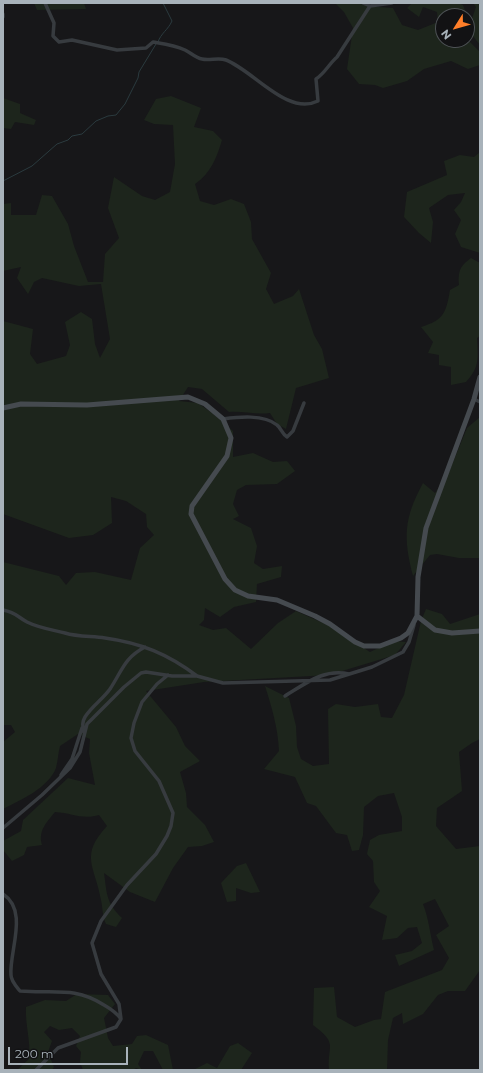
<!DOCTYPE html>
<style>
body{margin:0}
#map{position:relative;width:483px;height:1073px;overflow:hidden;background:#171719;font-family:Montserrat,sans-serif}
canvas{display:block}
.frame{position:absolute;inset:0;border:4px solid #a8b2ba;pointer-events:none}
.north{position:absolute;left:435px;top:8px;width:40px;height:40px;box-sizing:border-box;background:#121214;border:1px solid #4e5256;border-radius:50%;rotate:233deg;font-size:11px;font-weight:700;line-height:16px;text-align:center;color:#a8b2ba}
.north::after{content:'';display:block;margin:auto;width:14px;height:18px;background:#ff7e29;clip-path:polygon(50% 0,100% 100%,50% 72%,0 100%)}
.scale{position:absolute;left:8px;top:1047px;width:120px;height:18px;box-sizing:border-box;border:2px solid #a8b2ba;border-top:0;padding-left:5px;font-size:12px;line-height:14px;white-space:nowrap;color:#a8b2ba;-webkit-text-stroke:3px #121214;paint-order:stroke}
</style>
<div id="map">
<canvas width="483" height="1073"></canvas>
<div class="frame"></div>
<div class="north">N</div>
<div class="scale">200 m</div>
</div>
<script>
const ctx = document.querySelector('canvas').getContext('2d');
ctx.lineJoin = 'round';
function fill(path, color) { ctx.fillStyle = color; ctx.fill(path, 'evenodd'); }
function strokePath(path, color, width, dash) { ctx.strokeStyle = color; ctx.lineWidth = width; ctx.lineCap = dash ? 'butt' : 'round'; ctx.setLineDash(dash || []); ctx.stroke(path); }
fill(new Path2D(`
 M34,3h50l2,6 -49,1z
 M335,3h28l3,3 27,2 9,17 16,5 20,-8 -1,-10 -14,-5 -4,10 -12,-9 5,-5h46l5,2 4,11h-24v24l24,-1 13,13v13l-12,4 -17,-8 -27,8 -17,12 -24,7 -8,-3 -16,-1 -12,-15 6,-41 -9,-16z
 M473,3h7v42l-12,-15 8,-23z
 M171,96l30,12 -7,19 19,4 9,9c-5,17 -11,33 -27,44l5,17 14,4 17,-6 13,5 7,18 1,17 19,34 -5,16 8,15 19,-8 6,-7 15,46 8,14 7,29 -33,10 -10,41 -9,-5 -7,-11c-14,2 -27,-2 -41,-1l-27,-23 -14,-2 -9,14 19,2 18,13 17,15v26l20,-4 20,9 14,-1 8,10 -18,13 -31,1 -9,5 -4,14 6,12 -6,3 18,9 6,18 -3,17 9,6 19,-3 -1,11 -24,7 -1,18 -22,5 -14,10 -15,-9 -1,12 -5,5 14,5 13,-2 25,21 27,-26 18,-12 36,16 38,25 23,-11 13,1 -11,13 -66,20 -125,7 -58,9 30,36 9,19 15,15 -20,11 6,21 1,14 18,18 9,17 -12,4 -14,1 -15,21 -18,34 -25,-10 -26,-19c3,21 2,30 18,45l-6,9 -10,-3c-4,-8 -3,-15 -5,-24 -6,-34 -22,-44 6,-74l-8,-11c-16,5 -27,-2 -44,-3 -9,11 -17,19 -13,33l-15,2 -3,8 -12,6 -9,-11v-9l18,-10 2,-11 45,-42 27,7 -6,-32 1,-14 -12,-5 -18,12c-2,7 -2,15 -4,22 -8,20 -35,32 -53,41v-67l12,-10 -4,-7h-8v-163l56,14 7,9 10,-12 19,-1 36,8 9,-32 14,-13 -7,-8 -1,-13 -20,-13 -15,-4 1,26 -19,12 -24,3 -66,-24v-193l30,8 -3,25 7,10 29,-8 4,-11 -5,-23 16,-10 11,7 3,25 5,14 10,-19 -9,-55 -22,2 -37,-8 -8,4 -6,12 -11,-16 4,-11 -18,4v-67l8,-1v12h25l6,-20 10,1 16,28 6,22 14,36h15l2,-28 14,-16 -11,-30 6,-31 28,19 13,4 15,-8 5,-28 -2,-39 -19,-1 -10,-4 12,-21z
 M3,98l17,6v9l16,7 -2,5 -19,-3 -4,7 -8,-1z
 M480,152v101l-19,-6 -6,-13 6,-14 -7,-10 7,-8 4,-9 -17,2 -19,13 4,14 -2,21 -12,-10 -15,-16 3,-25 40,-17 -3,-14 16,-6 14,2z
 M471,258l9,5v73l-3,2c1,20 3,29 -11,44l-15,3v-18l-12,-2v-10l-11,-2 5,-11 -12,-15c23,-7 25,-14 29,-37l9,-5c-1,-14 1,-19 12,-27z
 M480,417v141h-21l-22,-4 -7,1 -17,21c-10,-39 -9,-58 10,-93l12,10 14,-21 18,-44z
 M426,609l16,5 8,10 30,-10v125l-8,4 -13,9 3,39 -25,17 -1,18 20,23 24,-3v124l-15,21h-17l-10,4 -15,19 -20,10 -1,-11 -9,5 -5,22 -1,30h-58c-2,-26 10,-25 -16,-45l1,-37 20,-1 3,30 18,10 19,-7 7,-1 4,-27 57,-22 7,-12 -13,-23 13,-9 -14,-27 -12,5c6,15 7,31 11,46l-35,16 -4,-11 17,-4 10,-8 -5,-16 -9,1 -11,10 -15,2 5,-24 -18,-9 11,-16 -6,-9 -1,-21 -6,-7 3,-14 9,-5 23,-4v-14l-8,-24 -16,3 -14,11 -1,28 -4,15 -7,1 -5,-16 -11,-2 -20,-27 -9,-3 -12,-26 -31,-8 15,-18c-1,-23 -7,-43 -14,-65l24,12 7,28 1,21 4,12 12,7 16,-2 -1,-55 8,-5 19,3 23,-3 3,13 11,1 12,-23 17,-74z
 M246,863l14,29 -9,1 -15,-5v13l-9,1 -6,-19 16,-17z
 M77,994l31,1 7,9 -11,14 4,20 5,8 19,-2 5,-8 9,-1 22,10 5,25h-10l-10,-19h-9l-6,13 4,6 -6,-2 -3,2h-50l-3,-8 1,-10 -5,-6 4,-10 -8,-8 -13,2 -9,-4 -6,6 8,9 -4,11 6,15 -2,3h-35l12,-11c2,-18 -4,-34 -3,-52l19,-7 21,1z
 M238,1043l14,10 -11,17h-48l14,-7 10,5 13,-22z`), '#1d251c');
strokePath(new Path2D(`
 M158,42c3,-9 10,-12 14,-21l-9,-18
 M3,181l29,-15 25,-22 11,-4 4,-4 10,-2 14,-13 12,-5 8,-1 9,-11 13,-26 1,-6 17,-28`), '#2b3b3f', 1);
strokePath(new Path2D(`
 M45,3l9,20 -1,13 6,6 13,-2 45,10 29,-2 7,-6c12,2 21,3 32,8 6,3 11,8 17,9 8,2 16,-2 24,1 28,11 61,56 92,41l-2,-22c9,-6 13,-15 21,-22l33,-51
 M363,3l7,3 22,-3
 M3,14v3
 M474,399l6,3
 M223,419c15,-2 41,-5 54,6 4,3 5,9 10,12l6,-6 11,-28
 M3,610c14,3 13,6 24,12 12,6 26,8 38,11 13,4 27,3 40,5 36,5 63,16 92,38
 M285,696c20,-12 39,-28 64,-22
 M84,732c-2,-6 -2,-10 1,-15 7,-11 18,-18 25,-28 12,-18 14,-31 35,-42
 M61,775l11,-16 10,-31
 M3,828l39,-33 28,-27 10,-16 7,-28 37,-37 17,-14 5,-1 26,4h25l26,7 107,-3 42,-13 31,-15 6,-10 5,-17
 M3,894c26,17 6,57 8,81 0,6 5,11 9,16 34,3 54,-5 84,14 7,4 12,7 17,14l-5,8 -58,21 -22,22
 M121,1019l-2,-15 -18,-30 -9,-31 9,-22 26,-36 29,-31 11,-18 4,-10 2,-13 -14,-32 -24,-30 -4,-13 3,-15 8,-21 15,-18 11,-9`), '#373b3f', 3.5);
strokePath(new Path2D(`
 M3,408l18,-4 66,1 101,-8 17,7 18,15 8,19 -4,18 -35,50 -1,8 34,65 10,11 13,6 29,4 38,16 15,8 25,18 9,4h16l21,-8 7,-5 9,-17 1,-39 8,-49 48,-129 6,-22
 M417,616l18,14 17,3 28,-2`), '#454a4f', 5);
</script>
